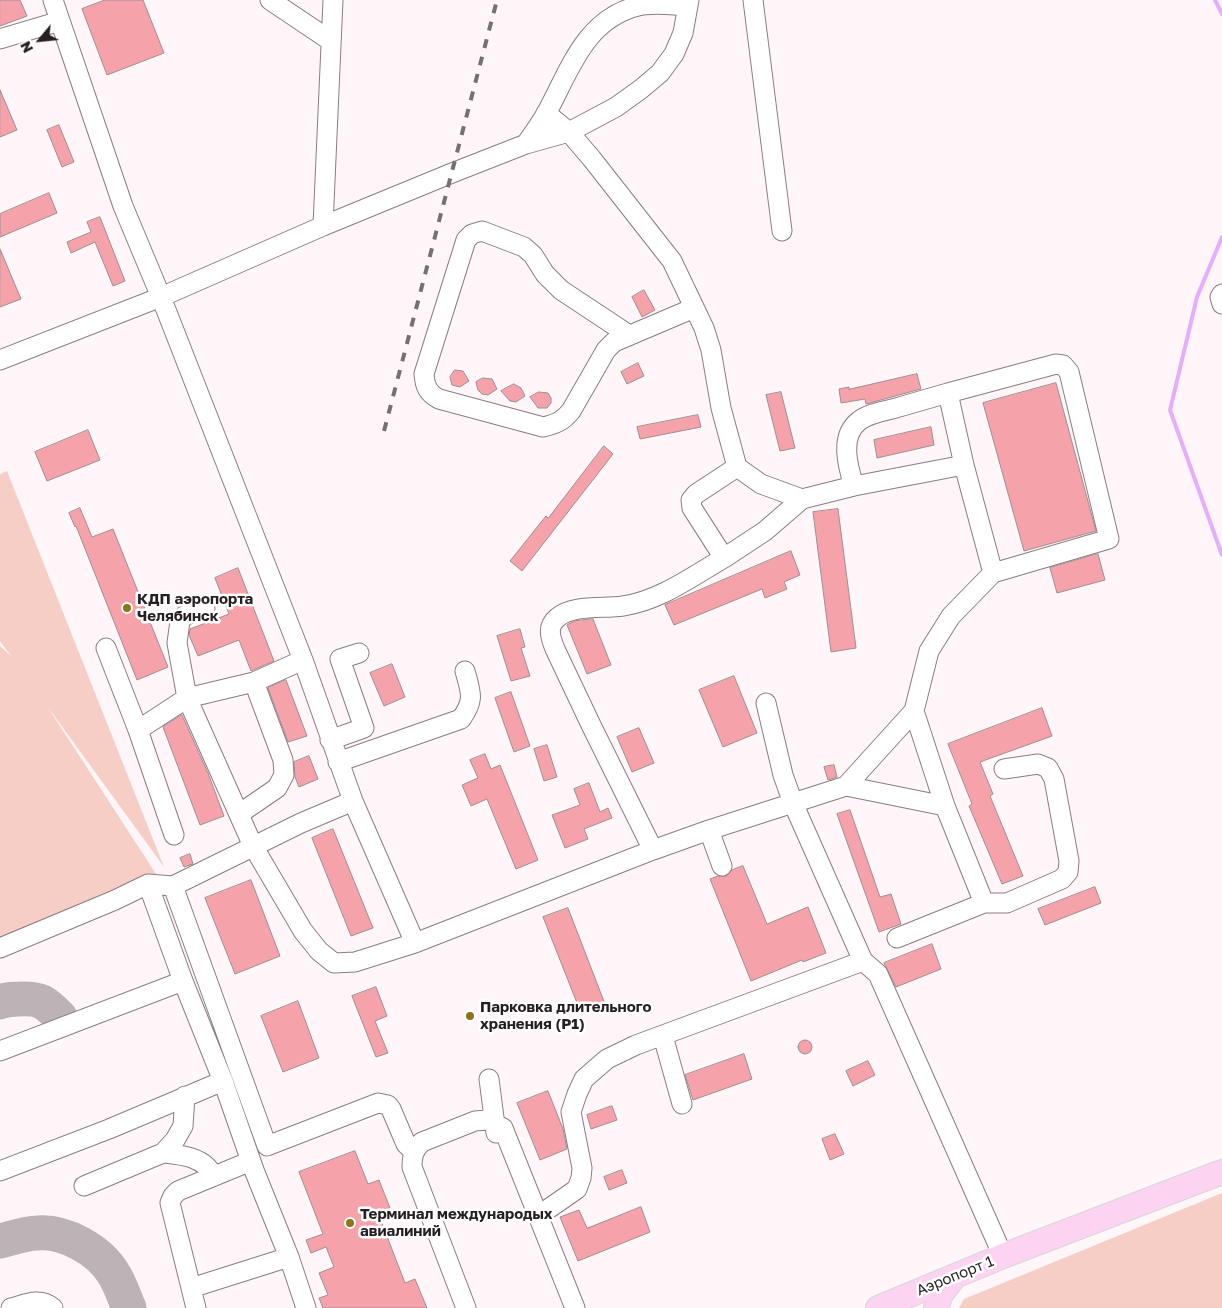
<!DOCTYPE html>
<meta charset="utf-8">
<style>
body{margin:0}
#map{position:relative;width:1222px;height:1308px;overflow:hidden;background:#fff6f9;font-family:"Golos Text",sans-serif}
canvas{display:block}
.north{position:absolute;left:15px;top:15px;width:50px;height:50px;-webkit-text-stroke:4px #fff;paint-order:stroke;rotate:242deg;font-size:14px;font-weight:700;line-height:20px;text-align:center;color:#251f21}
.north::after{content:'';display:block;margin:auto;width:18px;height:22px;background:#251f21;clip-path:polygon(50% 0,100% 100%,50% 72%,0 100%)}
</style>
<div id="map">
<canvas width="1222" height="1308"></canvas>
<div class="north">N</div>
</div>
<script>
const ctx = document.querySelector('canvas').getContext('2d');
ctx.lineJoin = 'round';
function fill(path, color) { ctx.fillStyle = color; ctx.fill(path, 'evenodd'); }
function strokePath(path, color, width, dash) { ctx.strokeStyle = color; ctx.lineWidth = width; ctx.lineCap = dash ? 'butt' : 'round'; ctx.setLineDash(dash || []); ctx.stroke(path); }
function write(font, color, halo, rows, align = 'center') {
  ctx.font = font + ' "Golos Text",sans-serif'; ctx.lineWidth = 5; ctx.setLineDash([]); ctx.textBaseline = 'middle'; ctx.strokeStyle = halo; ctx.fillStyle = color; for (const [text, x, y, turn = 0] of rows) {
    ctx.save(); ctx.translate(x, y); ctx.rotate((+turn || 0) * Math.PI / 180); ctx.textAlign = isNaN(turn) ? turn : align; if (halo) ctx.strokeText(text, 0, 0); ctx.fillText(text, 0, 0); ctx.restore();
  }
}
fill(new Path2D(`
 M7,471l157,396 -117,-161 109,168 -154,66h-2v-294l11,10 -11,-15v-167z
 M1222,1193v115h-263l5,-9z`), '#f7cec5');
strokePath(new Path2D(`
 M1215,0l7,14
 M1222,237l-25,60 -27,113 52,145`), '#e7adfd', 4);
strokePath(new Path2D(`
 M0,1002c7,-3 12,-3 19,-3 22,-1 26,3 41,18
 M0,1241c12,-3 26,-8 38,-8 27,-2 61,17 75,40 7,10 11,24 16,35`), '#bbb3b6', 35);
const building = new Path2D(`
 M0,0h20l7,16 -27,10z
 M105,0h38l21,53 -57,22 -25,-66z
 M0,90l17,40 -17,7z
 M59,125l15,37 -12,5 -15,-37z
 M49,193l8,20 -57,24v-23z
 M100,217l25,64 -12,5 -18,-44 -24,11 -4,-11 24,-10 -4,-10z
 M0,249l21,50 -21,8z
 M644,290l11,20 -13,7 -10,-20z
 M638,363l6,13 -17,8 -6,-12z
 M455,370l8,1 6,10 -9,6 -8,-2 -2,-8z
 M917,374l4,15 -55,15 -1,-5 -24,4 -2,-14 10,-2v2z
 M483,378l9,1 5,10 -9,6 -6,-1 -4,-4 -2,-8z
 M1056,383l40,148 -72,20 -41,-148z
 M514,384l7,4 4,8 -9,6 -6,-1 -9,-10z
 M539,392l9,1 3,5v5l-4,5h-9l-8,-11z
 M781,392l14,56 -15,3 -14,-56z
 M698,415l3,12 -61,12 -3,-12z
 M931,427l3,18 -57,13 -3,-18z
 M88,430l12,30 -53,21 -12,-29z
 M604,446l9,8 -91,117 -12,-10 36,-45 2,2z
 M80,508l12,29 21,-8 55,138 -31,13 -61,-154 -1,1 -6,-14z
 M838,509l18,139 -25,4 -18,-140z
 M791,551l9,24 -16,7 3,7 -22,9 -3,-9 -88,36 -9,-20z
 M1098,554l7,26 -48,13 -7,-25z
 M238,568l36,93 -23,10 -12,-31 -41,16 -9,-21 1,-6 39,-15 -14,-36z
 M593,619l18,46 -24,9 -20,-49 7,-4z
 M520,629l5,18 -4,1 9,28 -19,5 -14,-45z
 M392,664l13,33 -21,9 -14,-33z
 M734,676l23,57 -34,14 -24,-57z
 M286,680l21,56 -19,6 -20,-54z
 M511,692l19,54 -16,6 -19,-54z
 M1042,708l10,28 -72,26 13,32 -3,2 33,80 -21,8 -33,-78 3,-2 -24,-60z
 M182,715l26,58 16,43 -24,9 -37,-98z
 M639,728l15,35 -22,9 -15,-35z
 M547,745l10,32 -13,4 -10,-32z
 M485,754l6,15 9,-4 38,95 -22,9 -29,-70 -16,7 -9,-21 16,-7 -8,-18z
 M309,756l9,23 -19,8 -4,-10 -1,-15z
 M834,765l3,12 -9,3 -4,-13z
 M589,783l11,29 8,-4 4,10 -28,11 4,10 -23,9 -13,-33 28,-10 -6,-16z
 M850,810l30,87 11,-3 10,30 -22,8 -42,-118z
 M333,829l40,99 -22,8 -39,-98z
 M190,854l3,10 -9,3 -4,-9z
 M743,866l24,58 41,-17 18,46 -23,9 -1,-2 -51,21 -41,-102 8,-3h8l6,-6z
 M251,880l29,76 -45,18 -30,-76z
 M1095,887l6,16 -56,22 -7,-16z
 M568,908l37,96 -24,9 -38,-96z
 M932,944l9,25 -45,18 -12,-24z
 M376,987l11,29 -12,5 13,32 -12,4 -24,-61z
 M298,1001l21,57 -36,14 -22,-56z
 M798 1047a7 7 0 1 1 14 0a7 7 0 1 1-14 0Z
 M744,1054l8,25 -59,21 -8,-25z
 M868,1061l7,14 -22,11 -7,-15z
 M548,1091l15,38 4,20 -27,11 -23,-57z
 M612,1106l5,14 -26,9 -4,-14z
 M835,1134l9,20 -14,6 -8,-21z
 M355,1151l13,33 11,-4 11,28 -12,5 27,70 10,-4 12,29h-104l-4,-10 9,-3 -9,-22 15,-6 -8,-20 -15,6 -5,-13 17,-6 -24,-62z
 M622,1170l5,13 -18,7 -5,-13z
 M641,1207l9,25 -72,29 -18,-44 19,-7 8,18z`);
fill(building, '#f6a2aa');
strokePath(building, '#9e8f8f', 1);
const minor = new Path2D(`
 M53,0l70,206 38,91 142,363 50,141 62,142
 M270,0l61,41
 M753,0l29,231
 M0,39l60,-18
 M546,113l23,19 23,27 80,102 32,67 7,22 10,58 16,59 -41,27 -5,6 1,8 32,50c-31,18 -65,43 -101,48 -20,3 -50,-2 -66,12 -11,9 -6,21 -2,31l36,76 62,125
 M526,144c7,-10 15,-21 21,-32 23,-42 38,-93 91,-106 15,-4 34,-1 50,0
 M323,226l10,-226
 M1222,294l-2,3 2,7
 M629,335l-68,-45 -16,-16 -12,-19 -9,-8 -42,-16 -10,3 -6,6 -42,134c1,13 4,19 15,25l104,28c13,-3 20,-6 28,-16l35,-61 8,-8 80,-34
 M0,360l161,-63 162,-71 129,-53 74,-29 43,-12 47,-25 25,-18 19,-16 14,-19 9,-21 6,-33
 M737,467l24,17 41,15
 M854,486l110,-21
 M724,558l41,-27 37,-32 52,-13c-6,-19 -15,-50 5,-65 10,-8 25,-10 37,-13 17,-5 34,-10 52,-15
 M205,608l-21,8 -4,5 -3,22 10,55 66,148 50,85 16,20 15,12 21,-1 60,-19 238,-93 56,-20 137,-44 68,-75 15,-60 22,-35 42,-43 116,-34 -40,-167 -6,-7 -7,-1 -108,29 16,72 29,108
 M106,648l32,82 36,105
 M766,703l17,72 10,28 70,158 15,13 125,282
 M914,711l31,95
 M138,730l49,-32 67,-16 49,-22
 M330,740l34,-12 -24,-69 19,-6
 M338,762l123,-43c14,-19 10,-26 4,-48
 M846,786l99,20 39,97
 M239,814l38,-26 7,-13 -1,-15 -29,-78
 M709,830l13,36
 M148,884l35,97 40,100 31,89 35,87 17,51
 M173,886l94,260 111,-43 10,2 3,4 15,35 8,8
 M897,938l87,-35h23l55,-24 6,-7 1,-11 -15,-82 -6,-11 -10,-4 -34,5
 M0,948l115,-48 33,-16 25,2 128,-63 52,-22
 M663,1036l19,68
 M0,1051l183,-70
 M489,1079l7,54
 M163,1153c19,2 42,4 50,23
 M0,1171l109,-42 114,-48
 M84,1186l79,-33 12,-13 8,-14 2,-30
 M538,1216l39,-27 4,-11 1,-10 -11,-56 6,-18 7,-15 23,-20 29,-14 227,-84
 M191,1288l98,-31
 M11,1308c15,-4 29,-11 42,0
 M196,1308l-26,-105 3,-7 5,-5 73,-30
 M466,1308l-54,-141c0,-11 2,-18 10,-25l53,-21 12,-1 16,8 72,180`);
const major = new Path2D(`
 M878,1308l125,-52 219,-84
 M936,1308l5,-14 14,-18`);
strokePath(minor, '#8b7d82', 21);
strokePath(major, '#d8d7d7', 26);
strokePath(minor, '#fff', 19);
strokePath(major, '#fcd4f2', 24);
strokePath(new Path2D(`
 M384,431l113,-431`), '#777072', 4, [9, 9]);
for (const [x, y, r, color] of [
 [127,608,5,"#907419"],
 [470,1016,5,"#907419"],
 [350,1223,5,"#907419"]
]) { const dot = new Path2D(); dot.arc(x, y, r, 0, 2 * Math.PI); ctx.fillStyle = color; ctx.fill(dot); strokePath(dot, '#fff', 2); }
write('bold 15px', '#251f21', '#fff', [
 ["КДП аэропорта",137,599],
 ["Челябинск",137,616],
 ["Парковка длительного",480,1007],
 ["хранения (P1)",480,1024],
 ["Терминал международых",360,1214],
 ["авиалиний",360,1231]
], 'left');
write('15px', '#251f21', '#fff', [
 ["Аэропорт 1",955,1276,-22]
]);
</script>
